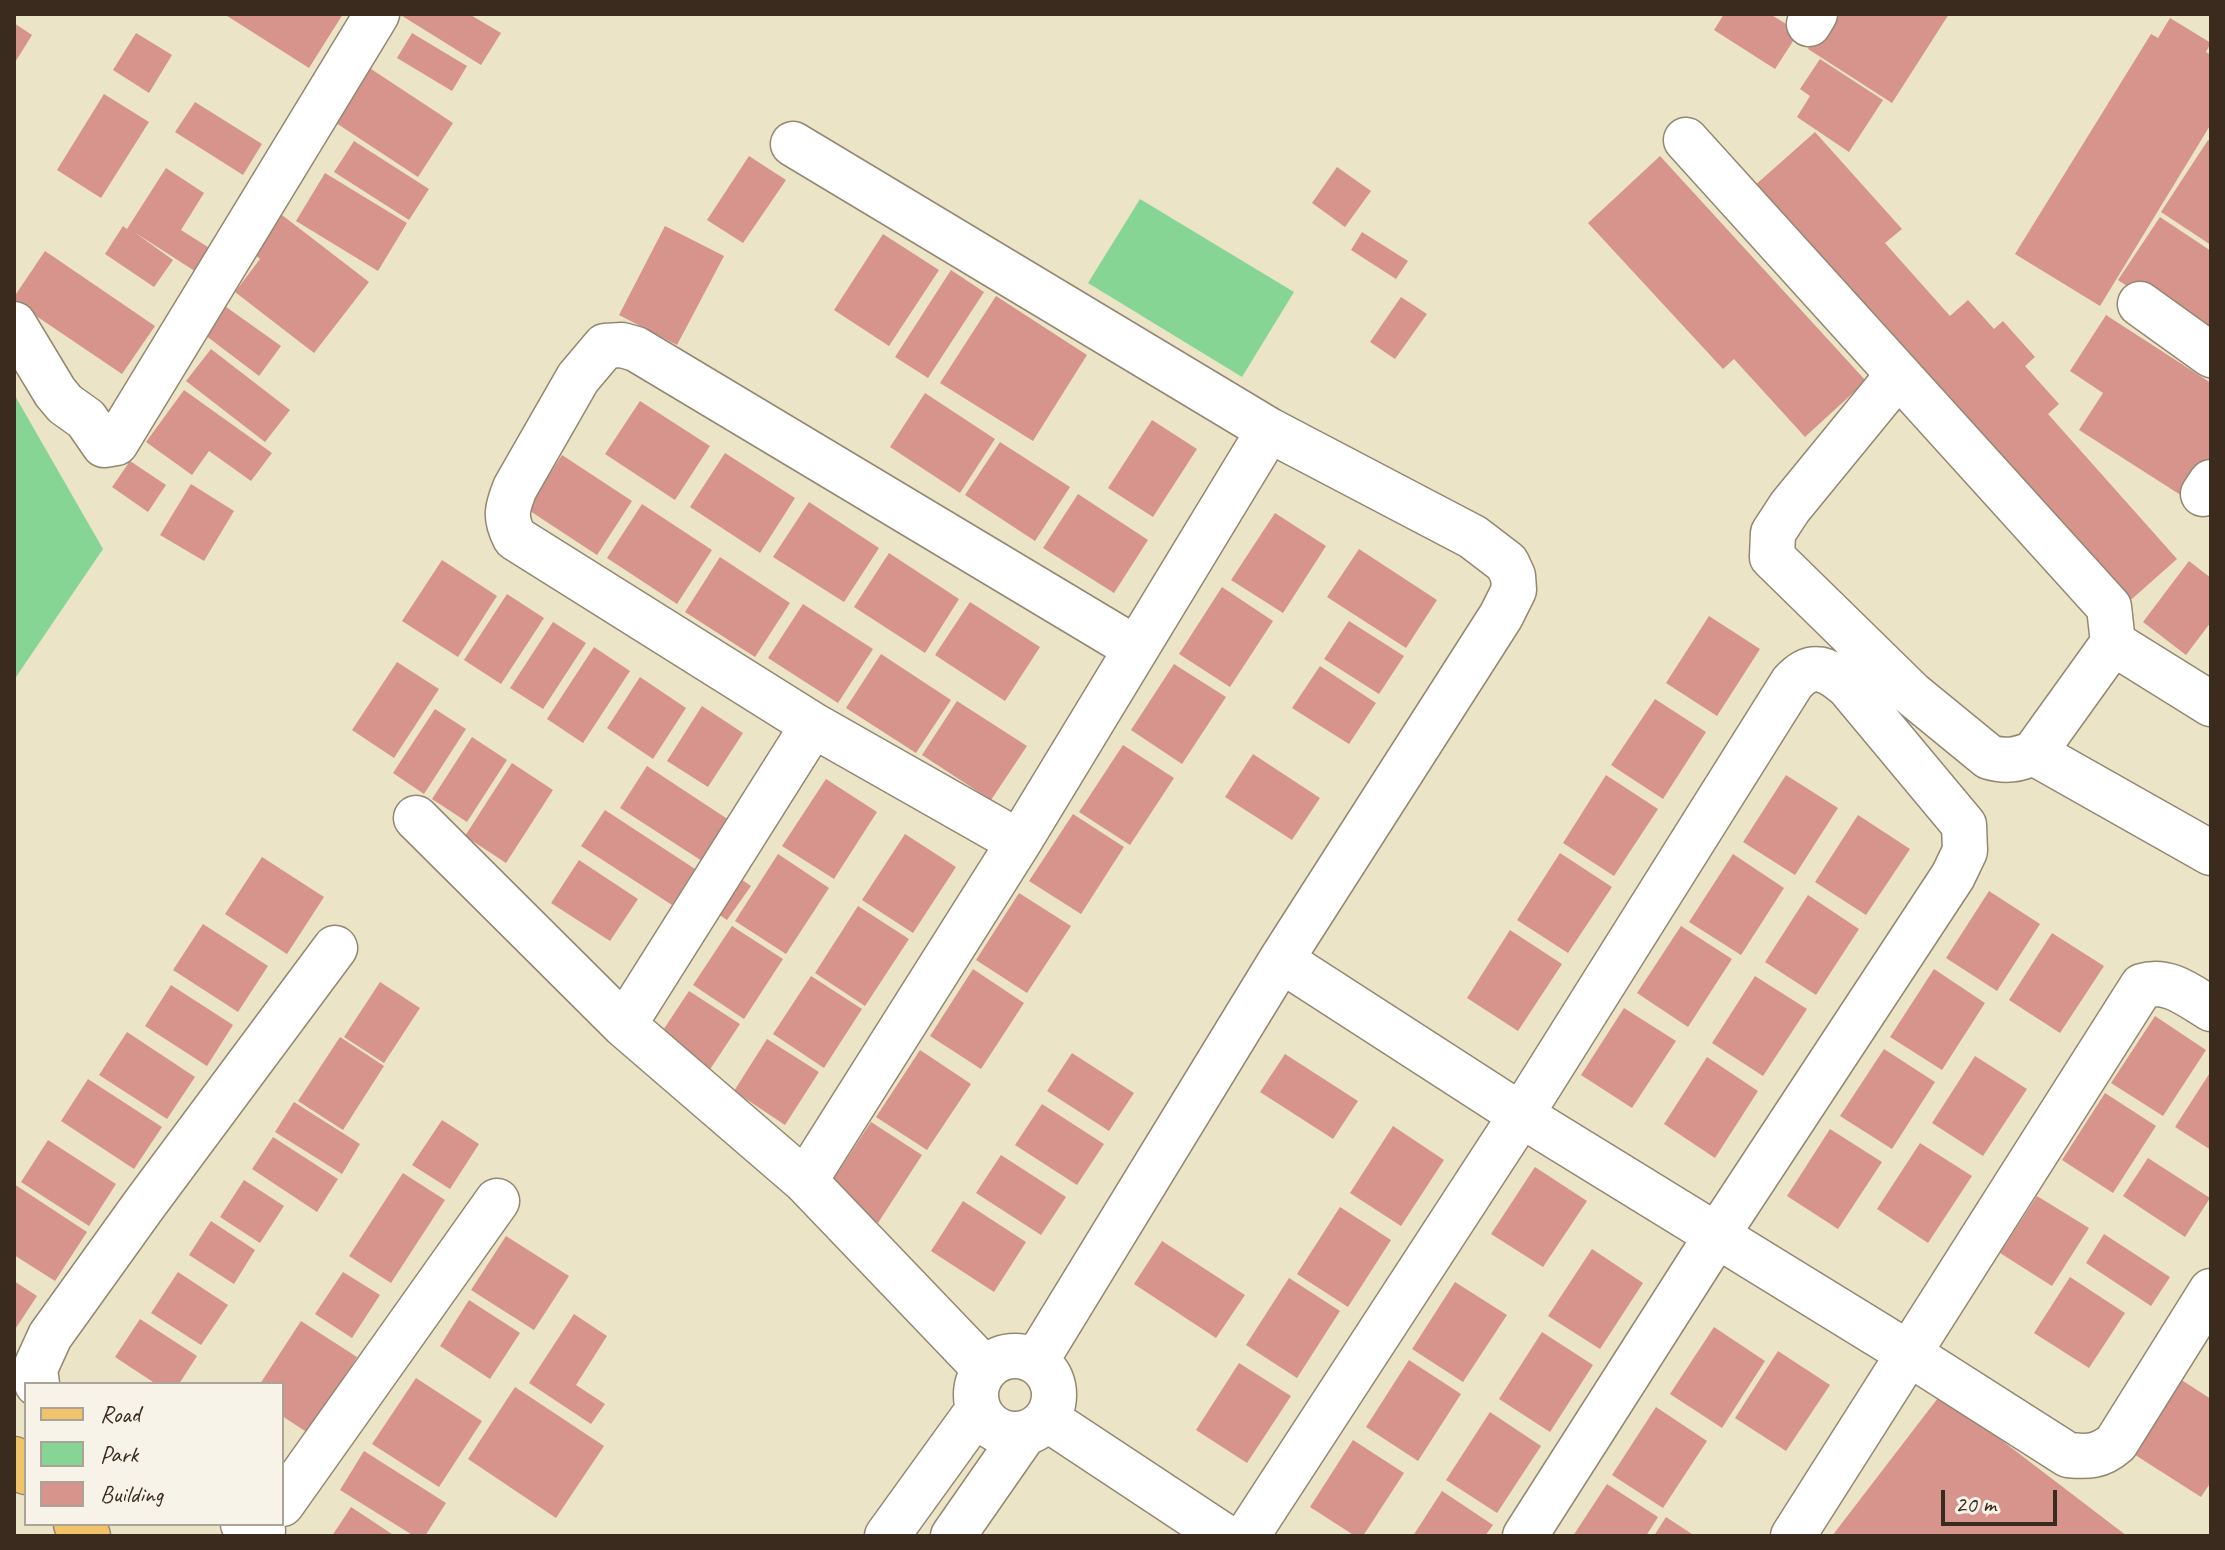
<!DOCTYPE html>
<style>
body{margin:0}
#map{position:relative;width:2225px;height:1550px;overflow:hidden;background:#ece4c7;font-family:Caveat,sans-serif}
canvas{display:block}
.frame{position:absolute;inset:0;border:16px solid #3b2a1e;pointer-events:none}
.legend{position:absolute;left:24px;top:1382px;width:260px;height:144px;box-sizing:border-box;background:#f7f3e8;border:2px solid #aca397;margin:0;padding:10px 14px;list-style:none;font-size:24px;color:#3b2a1e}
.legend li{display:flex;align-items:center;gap:16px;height:40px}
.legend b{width:40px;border:2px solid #aca397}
.scale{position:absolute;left:1941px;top:1490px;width:116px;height:36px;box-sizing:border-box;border:4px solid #3b2a1e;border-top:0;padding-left:10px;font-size:24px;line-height:28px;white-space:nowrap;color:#3b2a1e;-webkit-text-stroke:6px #f7f3e8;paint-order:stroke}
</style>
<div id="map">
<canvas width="2225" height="1550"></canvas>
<div class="frame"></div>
<ul class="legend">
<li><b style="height:10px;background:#f1c36a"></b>Road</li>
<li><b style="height:22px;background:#87d594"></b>Park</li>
<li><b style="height:22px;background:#d7948c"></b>Building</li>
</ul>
<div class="scale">20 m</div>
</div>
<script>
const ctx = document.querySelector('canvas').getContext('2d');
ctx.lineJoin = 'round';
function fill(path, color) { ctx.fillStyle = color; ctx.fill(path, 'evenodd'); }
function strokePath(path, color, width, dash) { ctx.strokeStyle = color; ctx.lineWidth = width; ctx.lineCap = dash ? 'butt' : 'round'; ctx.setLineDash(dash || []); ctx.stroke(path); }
fill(new Path2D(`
 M1140,199l154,93 -52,85 -154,-94z
 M14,394l89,155 -89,131z`), '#87d594');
fill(new Path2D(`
 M224,14h119l-34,54z
 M399,14h70l32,19 -20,32z
 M1724,14h46l29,18 -24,37 -61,-39z
 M1831,14h118l-57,89 -84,-54z
 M2170,18l41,25 -5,9 5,3v69l-111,182 -85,-52 136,-220 7,4z
 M14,23l18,12 -18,29z
 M136,33l36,22 -23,38 -36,-23z
 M412,33l55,33 -15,25 -55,-33z
 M1820,59l63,41 -34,52 -52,-35 13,-21 -10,-7z
 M365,65l88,58 -35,54 -88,-58z
 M104,94l45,28 -48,76 -44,-28z
 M195,102l67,42 -19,31 -68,-43z
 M1815,132l87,97 -17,14 65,73 18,-16 26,29 9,-8 32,36 -10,9 34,38 -11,10 129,145 -53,47 -371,-419z
 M2208,140l3,2v103l-50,-33z
 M354,141l75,48 -20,31 -75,-48z
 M749,156l37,24 -43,63 -36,-23z
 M1660,156l206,225 -61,56 -71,-78 -11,10 -135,-146z
 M1337,167l34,24 -26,36 -33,-24z
 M166,168l38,25 -23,37 38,24 -15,23 -70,-45 39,28 -19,27 -49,-33 18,-28 4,3z
 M325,173l82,50 -29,48 -82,-50z
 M282,215l87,67 -55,71 -79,-61 25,-33 -7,-6z
 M2160,217l51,34v92l-93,-63z
 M665,226l59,30 -47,89 -58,-30z
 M1362,232l46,29 -12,18 -45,-29z
 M883,234l56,36 -50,76 -55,-36z
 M45,251l110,75 -33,48 -108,-73v-4z
 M951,270l33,22 -56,86 -33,-21z
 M996,296l91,59 -54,86 -93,-58z
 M1401,297l26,17 -32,45 -25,-17z
 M222,304l59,42 -22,30 -58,-44z
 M2106,315l105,68v84l-21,34 -111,-71 24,-37 -33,-22z
 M211,349l79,61 -25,32 -79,-61z
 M184,390l88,63 -21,28 -42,-30 -17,24 -46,-33z
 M925,393l70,46 -35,54 -70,-46z
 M640,401l70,45 -35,54 -70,-46z
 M1152,420l45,29 -44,68 -45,-29z
 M1000,442l70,45 -35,54 -70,-46z
 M725,453l70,45 -35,55 -70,-46z
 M562,455l70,46 -35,54 -70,-46z
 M130,461l36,24 -18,27 -36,-25z
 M191,484l43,27 -30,50 -44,-26z
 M1078,494l70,46 -34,53 -71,-45z
 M809,502l70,46 -35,54 -71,-45z
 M642,504l70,46 -35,54 -70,-46z
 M1275,513l51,33 -43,67 -52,-33z
 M1359,549l78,51 -31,48 -79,-51z
 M889,553l70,46 -34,54 -71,-46z
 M720,557l70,46 -35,54 -70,-45z
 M442,560l55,36 -39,61 -56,-36z
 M2189,561l22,17v44l-25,33 -43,-33z
 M1222,587l51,34 -43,66 -51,-33z
 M507,594l37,24 -43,66 -37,-24z
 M970,602l70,45 -35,54 -70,-46z
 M803,604l70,45 -35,54 -70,-45z
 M1709,616l51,33 -43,67 -51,-33z
 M1349,621l55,35 -25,38 -55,-35z
 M553,622l33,21 -43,66 -33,-21z
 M594,647l36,24 -47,72 -36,-24z
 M881,654l70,46 -35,53 -70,-45z
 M397,662l42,27 -45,69 -42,-28z
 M1174,664l52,33 -44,67 -51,-34z
 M1320,666l56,37 -27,41 -57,-36z
 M640,677l46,31 -33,51 -46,-31z
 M1655,699l51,33 -43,67 -52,-34z
 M957,701l70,45 -36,54 -69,-45z
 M702,706l41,27 -35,54 -41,-26z
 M435,709l31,20 -42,65 -31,-21z
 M472,737l35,23 -40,62 -35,-23z
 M1123,745l51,33 -44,67 -51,-33z
 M1253,754l67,44 -28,42 -67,-43z
 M512,763l41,27 -47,73 -41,-27z
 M647,766l82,54 -27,41 -82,-53z
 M1606,775l52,34 -44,67 -51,-33z
 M1786,775l52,33 -43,67 -52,-33z
 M826,779l51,33 -43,67 -52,-33z
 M605,810l90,59 -23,36 -91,-59z
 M1073,814l51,33 -43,67 -52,-33z
 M1858,815l52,34 -44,66 -51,-33z
 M905,834l51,33 -43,66 -51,-33z
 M1560,853l52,34 -44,66 -51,-33z
 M778,854l51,34 -43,66 -51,-33z
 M1733,854l51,34 -43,67 -52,-33z
 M262,857l62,40 -37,57 -62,-40z
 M579,860l59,39 -28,42 -59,-38z
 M735,875l16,11 -24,34 -16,-11z
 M1989,891l51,33 -43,67 -51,-33z
 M1019,893l52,33 -44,67 -51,-33z
 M1808,895l51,34 -43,66 -51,-33z
 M858,906l51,33 -44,67 -50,-33z
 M203,924l65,42 -30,46 -65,-42z
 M732,926l51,33 -39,60 -51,-34z
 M1681,926l51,33 -44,68 -51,-34z
 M1510,930l52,34 -44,67 -51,-33z
 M2052,933l52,33 -44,67 -51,-33z
 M973,969l51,34 -43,66 -51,-33z
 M1934,969l51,34 -43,67 -52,-33z
 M811,976l51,33 -38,59 -51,-34z
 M1755,976l52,33 -44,67 -51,-33z
 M380,982l40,26 -36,55 -40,-26z
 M171,985l62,40 -26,41 -62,-40z
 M689,991l51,33 -37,56 -51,-33z
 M1624,1008l52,33 -44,67 -51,-33z
 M2155,1016l51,34 -43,66 -52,-33z
 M127,1032l68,45 -28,42 -68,-44z
 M340,1037l44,29 -41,64 -45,-29z
 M767,1039l52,33 -34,53 -51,-34z
 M1884,1049l51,33 -43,67 -52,-33z
 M920,1050l51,34 -44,66 -51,-33z
 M1072,1053l62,40 -25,38 -62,-40z
 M1285,1054l73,47 -25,38 -73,-47z
 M1975,1056l52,33 -44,67 -51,-33z
 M1707,1057l51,34 -43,67 -51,-34z
 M2211,1071v79l-36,-23z
 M88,1079l74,48 -28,42 -73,-48z
 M2105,1093l51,33 -43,67 -51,-33z
 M294,1102l66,42 -18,30 -67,-42z
 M1042,1104l62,40 -27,41 -62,-40z
 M442,1120l37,24 -29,45 -38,-24z
 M871,1122l51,33 -44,68 -51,-34z
 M1393,1126l51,34 -43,66 -51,-33z
 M1830,1129l52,33 -44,67 -51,-33z
 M273,1137l65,42 -21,33 -65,-43z
 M48,1140l68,44 -27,42 -68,-44z
 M1920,1143l52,33 -44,67 -51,-34z
 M1001,1155l65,42 -25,38 -65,-42z
 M2148,1158l62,40 -25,39 -62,-41z
 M1535,1167l52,34 -44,66 -52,-33z
 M403,1173l42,27 -54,83 -42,-27z
 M244,1180l40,26 -24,37 -40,-26z
 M14,1184l73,48 -32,49 -41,-26z
 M2037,1196l52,32 -37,58 -52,-33z
 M963,1201l63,41 -32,50 -63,-41z
 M1340,1207l51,33 -43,67 -51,-33z
 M211,1221l44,29 -21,34 -45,-29z
 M2104,1234l66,43 -19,29 -65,-43z
 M506,1236l63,40 -35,54 -63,-40z
 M1162,1241l83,54 -29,43 -82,-54z
 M1592,1249l51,34 -43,66 -52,-33z
 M178,1272l50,33 -27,40 -50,-32z
 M343,1272l37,23 -28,43 -37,-24z
 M2070,1277l55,36 -36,55 -55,-35z
 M1289,1278l51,33 -43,67 -51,-33z
 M14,1281l23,15 -23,35z
 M1455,1282l52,33 -44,67 -51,-33z
 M469,1300l51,33 -30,46 -50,-33z
 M574,1314l33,22 -31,49 29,19 -14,20 -62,-41z
 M140,1319l57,37 -18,28h-23l-41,-27z
 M301,1321l56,36 -49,76 -26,-17v-32h-22z
 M1714,1327l51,34 -43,67 -52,-34z
 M1542,1332l51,33 -43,67 -51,-33z
 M1778,1351l52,34 -44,66 -51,-33z
 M1409,1360l52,34 -43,67 -52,-34z
 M1239,1363l52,33 -44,67 -51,-33z
 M416,1378l66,43 -43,66 -67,-43z
 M2180,1379l31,20v83l-10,15 -69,-44z
 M515,1387l89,59 -48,72 -88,-59z
 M1941,1394l186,142h-295z
 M1656,1407l51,34 -44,67 -51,-33z
 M1490,1412l51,34 -44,67 -51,-33z
 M1353,1440l51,33 -41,63h-8l-45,-29z
 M364,1451l82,52 -21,33h-11l-74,-46z
 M1607,1484l51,33 -12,19h-73z
 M1442,1491l51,34 -8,11h-72z
 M351,1507l44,29h-63z
 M1666,1517l29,19h-41z`), '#d7948c');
const minor = new Path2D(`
 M1809,24l6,-10
 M1686,140l423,467 4,36 -79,110
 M793,144l476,286 204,107 34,26 6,13 1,14 -13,26 -220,344 -245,401
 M2140,304l71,51
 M14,324l41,68 10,12 21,15 18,26 12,-2 261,-429
 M1898,375l-108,132 -17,26 -1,24 140,137 77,63c17,5 28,3 45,-4l177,100
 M2203,494l8,-12
 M2113,643l98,61
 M416,818l208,207 181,156 180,188
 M1019,842l-206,-117 -298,-187c-11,-21 -8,-30 0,-50l63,-110 27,-32 17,-1 14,4 499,299
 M1281,960l240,155 387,238 160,102c20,2 32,2 48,-12l95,-152
 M624,1025l189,-300
 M805,1181l214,-339 250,-412
 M976 1395a39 39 0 1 1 78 0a39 39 0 1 1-78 0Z
 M37,1384l-2,-15 15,-33 94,-131 191,-257
 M1047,1419l177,117
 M282,1504l215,-303
 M243,1524l20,7
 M887,1536l91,-126
 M953,1536l71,-102
 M1247,1536l274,-421 271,-432c20,-23 36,-14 56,3l116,139 1,26 -12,25 -236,359 -192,301
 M1793,1536l349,-550c26,-8 46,9 69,23`);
const major = new Path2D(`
 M14,1459l12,13
 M76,1524l12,12`);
strokePath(minor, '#948772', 47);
strokePath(major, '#948772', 47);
strokePath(minor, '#fff', 44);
strokePath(major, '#f1c36a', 44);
</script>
